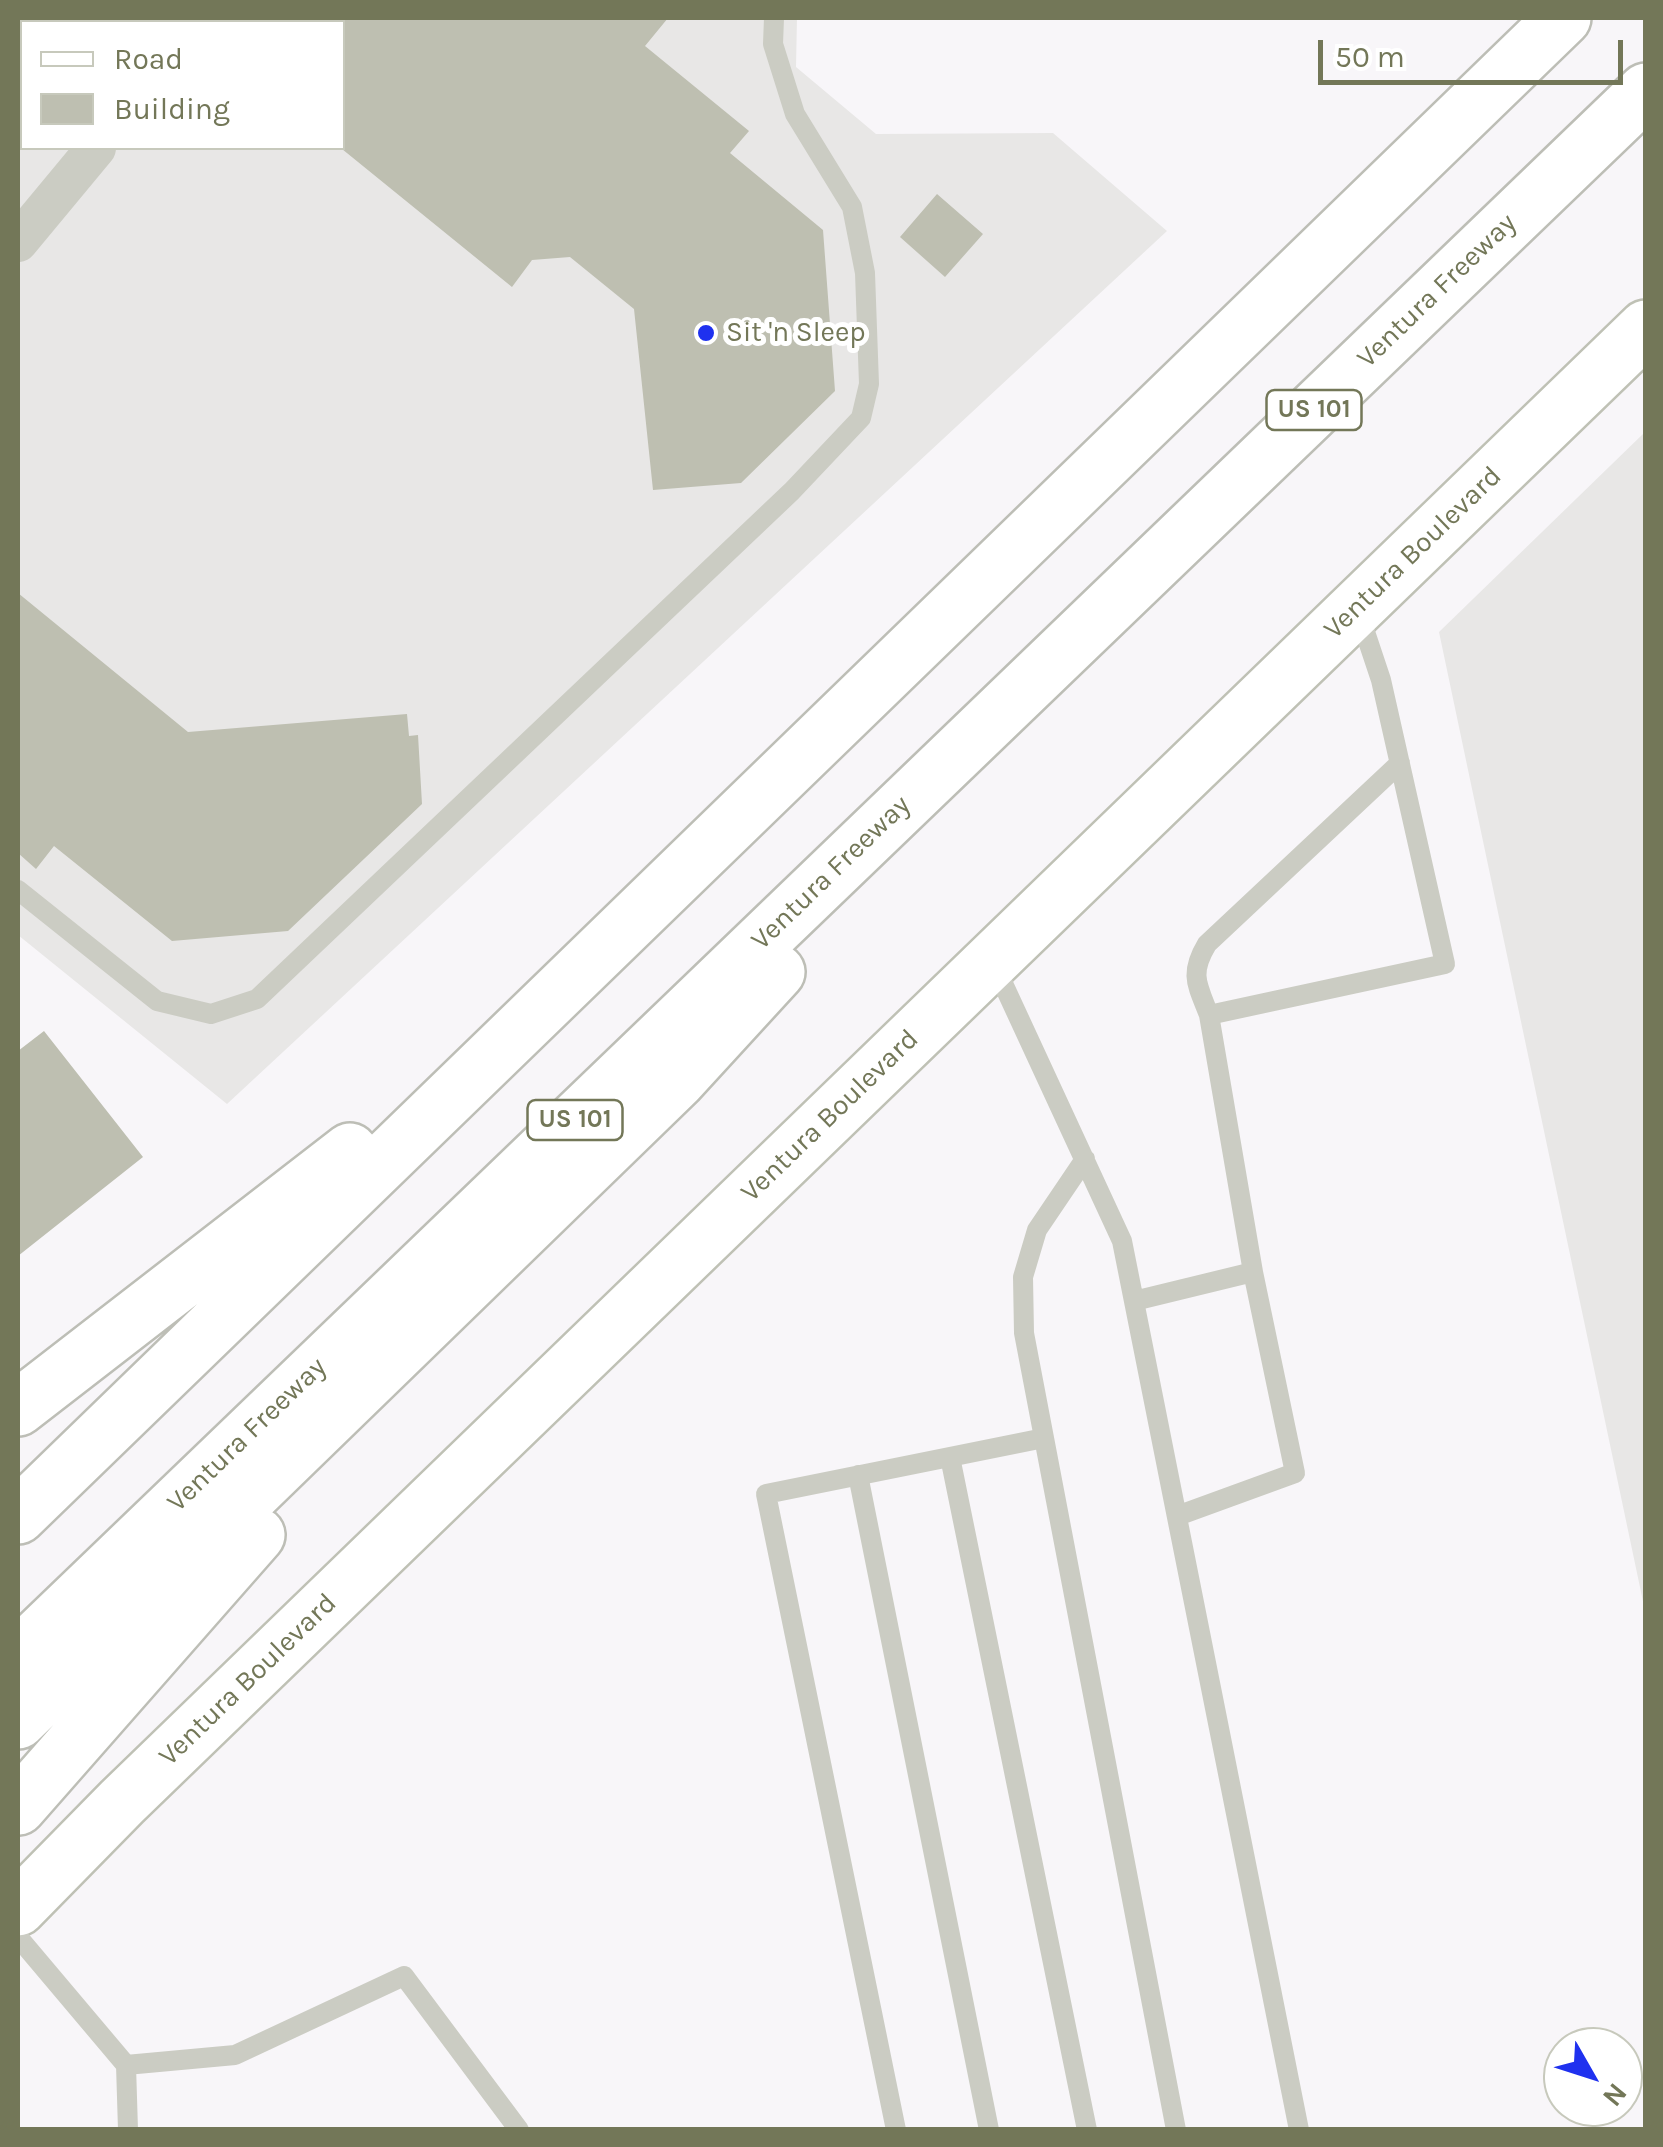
<!DOCTYPE html>
<style>
body{margin:0}
#map{position:relative;width:1663px;height:2147px;overflow:hidden;background:#f8f6f9;font-family:Karla,sans-serif}
canvas{display:block}
.frame{position:absolute;inset:0;border:20px solid #737758;pointer-events:none}
.legend{position:absolute;left:20px;top:20px;width:325px;height:130px;box-sizing:border-box;background:#fff;border:2px solid #c7c9bc;margin:0;padding:12px 18px;list-style:none;font-size:30px;color:#737758}
.legend li{display:flex;align-items:center;gap:20px;height:50px}
.legend b{width:50px;border:2px solid #c7c9bc}
.north{position:absolute;left:1543px;top:2027px;width:100px;height:100px;box-sizing:border-box;background:#fff;border:2px solid #c7c9bc;border-radius:50%;rotate:129deg;font-size:28px;font-weight:700;line-height:40px;text-align:center;color:#737758}
.north::after{content:'';display:block;margin:auto;width:35px;height:45px;background:#1f31ef;clip-path:polygon(50% 0,100% 100%,50% 72%,0 100%)}
.scale{position:absolute;left:1318px;top:40px;width:305px;height:45px;box-sizing:border-box;border:5px solid #737758;border-top:0;padding-left:12px;font-size:30px;line-height:35px;white-space:nowrap;color:#737758;-webkit-text-stroke:8px #fff;paint-order:stroke}
</style>
<div id="map">
<canvas width="1663" height="2147"></canvas>
<div class="frame"></div>
<ul class="legend">
<li><b style="height:12px;background:#fff"></b>Road</li>
<li><b style="height:28px;background:#bebfb1"></b>Building</li>
</ul>
<div class="north">N</div>
<div class="scale">50 m</div>
</div>
<script>
const ctx = document.querySelector('canvas').getContext('2d');
ctx.lineJoin = 'round';
function fill(path, color) { ctx.fillStyle = color; ctx.fill(path, 'evenodd'); }
function strokePath(path, color, width, dash) { ctx.strokeStyle = color; ctx.lineWidth = width; ctx.lineCap = dash ? 'butt' : 'round'; ctx.setLineDash(dash || []); ctx.stroke(path); }
function write(font, color, halo, rows, align = 'center') {
  ctx.font = font + ' Karla,sans-serif'; ctx.lineWidth = 10; ctx.setLineDash([]); ctx.textBaseline = 'middle'; ctx.strokeStyle = halo; ctx.fillStyle = color; for (const [text, x, y, turn = 0] of rows) {
    ctx.save(); ctx.translate(x, y); ctx.rotate((+turn || 0) * Math.PI / 180); ctx.textAlign = isNaN(turn) ? turn : align; if (halo) ctx.strokeText(text, 0, 0); ctx.fillText(text, 0, 0); ctx.restore();
  }
}
fill(new Path2D(`
 M18,18h779l-1,49 80,67 177,-1 114,98 -940,873 -209,-169zM22,22h320v126h-320z
 M1645,432v1179l-206,-979z`), '#e8e7e6');
fill(new Path2D(`
 M282,18h386l-23,28 104,85 -19,22 93,77 12,161 -94,92 -88,7 -19,-181 -64,-52 -38,3 -20,27 -170,-138v-127h-64z
 M937,194l46,40 -38,43 -45,-40z
 M18,593l170,139 219,-18 2,22 9,-1 4,69 -134,127 -116,10 -118,-95 -18,23 -18,-16z
 M44,1031l99,126 -125,99v-205z`), '#bebfb1');
const secondary = new Path2D(`
 M18,1908l104,-106 1524,-1474`);
const highway = new Path2D(`
 M18,1408l332,-257
 M18,1516l1545,-1498
 M18,1656l1628,-1565
 M18,1721l660,-641 99,-108
 M18,1807l239,-272`);
strokePath(secondary, '#bfc1b5', 60);
strokePath(highway, '#bdbeb6', 60);
strokePath(new Path2D(`
 M18,890l139,111 54,13 46,-15 535,-508 69,-73 8,-34 -4,-111 -13,-66 -57,-93 -22,-70 1,-26
 M993,962l129,279 177,889
 M1209,1015c-12,-31 -20,-41 -2,-71l193,-181
 M1085,1159l-48,71 -14,47 1,56 152,797
 M1134,1301l119,-29 -44,-257 236,-51 -64,-284 -23,-69
 M950,1457l137,673
 M858,1475l131,655
 M1177,1516l118,-43 -42,-201
 M18,1937l108,128 2,65
 M126,2065l109,-10 169,-79 115,154
 M896,2130l-130,-636 278,-56`), '#cbccc3', 20);
strokePath(new Path2D(`
 M199,22l4,-4
 M18,242l78,-94`), '#cbccc3', 40);
strokePath(secondary, '#fff', 55);
strokePath(highway, '#fff', 55);
for (const [x, y, r, color] of [
 [706,333,10,"#1f31ef"]
]) { const dot = new Path2D(); dot.arc(x, y, r, 0, 2 * Math.PI); ctx.fillStyle = color; ctx.fill(dot); strokePath(dot, '#fff', 4); }
for (const [x, y, w] of [
 [1314,410,95],
 [575,1120,95]
]) { const box = new Path2D(); box.roundRect(x - w / 2, y - 20, w, 40, 8); ctx.fillStyle = '#fff'; ctx.fill(box); strokePath(box, '#737758', 2.5); }
write('bold 25px', '#737758', null, [
 ["US 101",1314,410],
 ["US 101",575,1120]
]);
write('28px', '#737758', '#fff', [
 ["Ventura Freeway",1437,291,-44],
 ["Ventura Boulevard",1413,553,-44],
 ["Ventura Freeway",831,873,-44],
 ["Ventura Boulevard",830,1116,-44],
 ["Ventura Freeway",247,1435,-44],
 ["Ventura Boulevard",248,1680,-44]
]);
write('28px', '#737758', '#fff', [
 ["Sit 'n Sleep",726,333]
], 'left');
</script>
